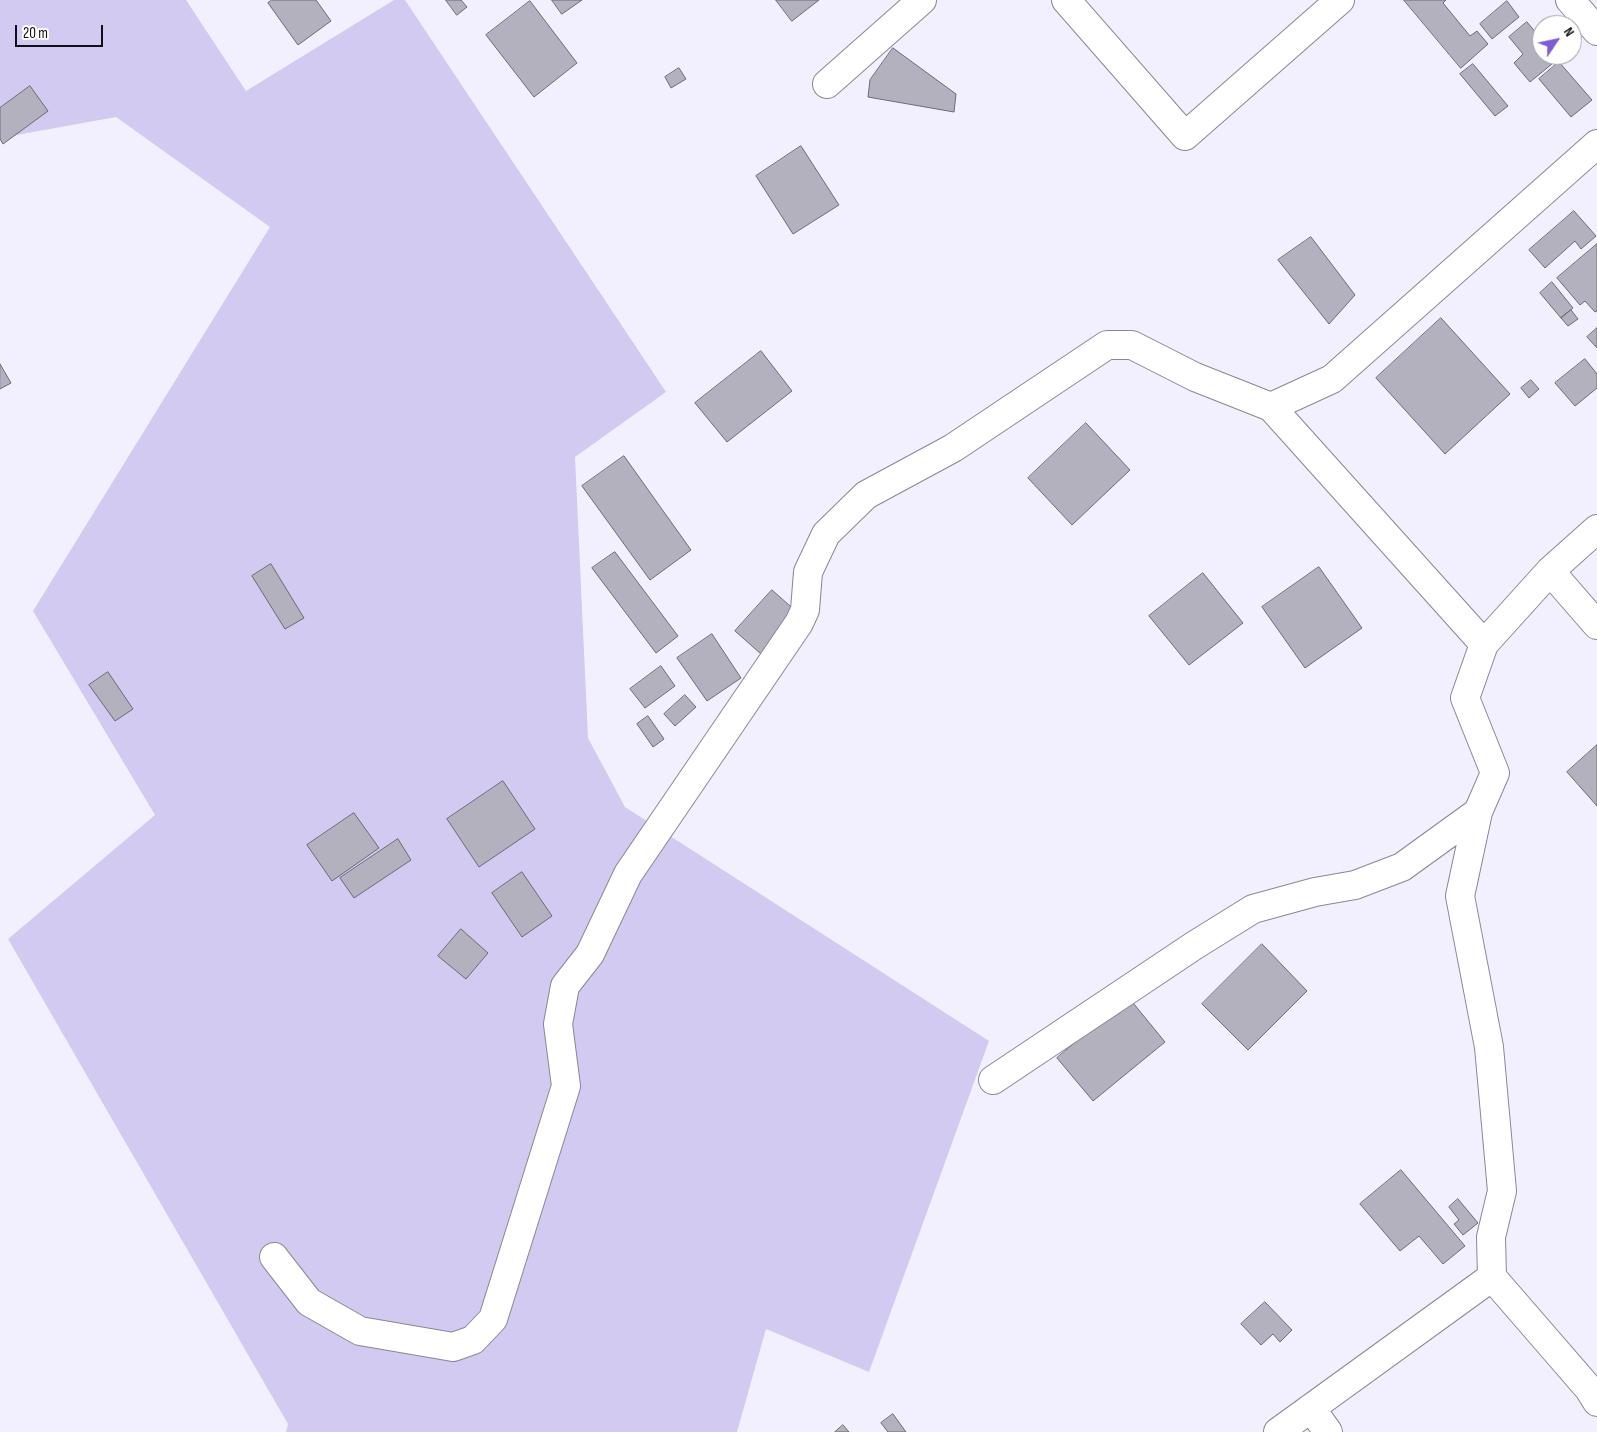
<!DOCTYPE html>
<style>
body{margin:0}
#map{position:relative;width:1597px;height:1432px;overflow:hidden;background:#f2f0fe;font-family:"Sofia Sans Condensed",sans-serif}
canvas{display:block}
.north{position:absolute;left:1532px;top:15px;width:50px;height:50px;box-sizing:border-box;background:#fff;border:1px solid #9f9fa1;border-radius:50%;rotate:56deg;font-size:14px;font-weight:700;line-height:20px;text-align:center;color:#100f14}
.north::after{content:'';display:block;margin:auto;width:18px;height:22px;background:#815bd5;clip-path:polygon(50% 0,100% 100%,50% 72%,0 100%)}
.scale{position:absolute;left:15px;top:25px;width:88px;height:22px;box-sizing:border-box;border:2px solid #100f14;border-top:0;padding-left:6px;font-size:15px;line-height:18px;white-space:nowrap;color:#100f14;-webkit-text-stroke:4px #fff;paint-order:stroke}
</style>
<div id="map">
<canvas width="1597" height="1432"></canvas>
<div class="north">N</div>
<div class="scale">20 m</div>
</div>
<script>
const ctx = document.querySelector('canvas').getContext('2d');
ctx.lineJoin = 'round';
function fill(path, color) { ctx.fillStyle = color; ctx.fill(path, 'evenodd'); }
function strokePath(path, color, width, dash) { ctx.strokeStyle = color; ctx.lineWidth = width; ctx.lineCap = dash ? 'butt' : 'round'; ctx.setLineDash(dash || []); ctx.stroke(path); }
fill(new Path2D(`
 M0,0h186l60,91 148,-91h11l261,392 -91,65 13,281 37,69 364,234 -120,331 -103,-43 -29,103h-451l2,-8 -280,-485 147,-124 -122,-204 237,-384 -154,-110 -116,21z`), '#d2caf0');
const building = new Path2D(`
 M272,0h44l15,21 -33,24 -30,-42z
 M446,0h15l6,7 -10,8z
 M552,0h30l-20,14z
 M776,0h43l-27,21z
 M1404,0h42l-3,3 27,33 7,-5 11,13 -27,24z
 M530,1l47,62 -43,34 -48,-62z
 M1507,1l12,16 -27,22 -12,-15z
 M1527,22l15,18v15h13l3,4 -28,23 -16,-19 9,-9 -14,-17z
 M893,48l63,46 -2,18 -86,-15 2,-17z
 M1559,62l33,38 -21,17 -32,-38z
 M1473,64l35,42 -13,10 -35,-42z
 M679,68l7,11 -15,9 -6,-11z
 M30,86l18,25 -45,33 -3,-5v-31z
 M801,146l38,59 -46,29 -37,-58z
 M1574,211l22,25 -15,13 -6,-8 -30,27 -16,-18z
 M1311,237l44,58 -26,29 -51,-64z
 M1597,244v67l-2,1 -10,-11 -5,4 -23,-27z
 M1552,282l21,26 -12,10 -21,-25z
 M1571,310l7,9 -10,7 -7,-8z
 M1441,318l69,76 -65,60 -69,-76z
 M1597,328v20l-10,-11z
 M761,351l31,40 -65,51 -32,-39z
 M1585,359l12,15v14l-22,18 -20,-23z
 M0,364l11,19 -11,6z
 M1531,380l8,9 -10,9 -8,-10z
 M1086,423l44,47 -58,55 -44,-47z
 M624,456l67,94 -41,30 -68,-94z
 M615,552l63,84 -22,17 -64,-85z
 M271,564l33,54 -19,11 -33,-53z
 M1319,567l43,61 -57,40 -43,-61z
 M1203,573l40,50 -54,42 -40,-49z
 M772,590l26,23 -37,41 -26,-23z
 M712,634l29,44 -34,23 -30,-43z
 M661,666l14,20 -30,22 -15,-19z
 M108,672l25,37 -18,12 -26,-36z
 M685,695l11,12 -21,19 -11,-12z
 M648,716l16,23 -11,8 -16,-23z
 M1597,745v61l-30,-34z
 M503,781l32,48 -56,38 -32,-48z
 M354,813l25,35 -47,33 -25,-36z
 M398,839l13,21 -57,38 -14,-20z
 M522,872l30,44 -30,21 -30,-44z
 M461,929l27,24 -22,26 -28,-23z
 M1262,944l45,47 -59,59 -46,-46z
 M1129,998l36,44 -72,59 -36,-43z
 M1401,1170l64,76 -22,18 -24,-28 -19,15 -40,-47z
 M1458,1199l20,24 -15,12 -9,-11 5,-4 -10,-13z
 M1265,1302l27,28 -12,12 -7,-8 -12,11 -20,-21z
 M893,1414l13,18h-18l-7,-9z
 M843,1425l6,7h-14z`);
fill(building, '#b3b1be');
strokePath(building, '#6c6a75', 1);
const street = new Path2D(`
 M1066,0l119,136 155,-136
 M1570,0l27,31
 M827,84l95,-84
 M1271,407l213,237
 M1597,529l-47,42 -66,73 -19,54 30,75 -17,39 -18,84 29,151 13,144 -11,46 1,40 97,112 8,13
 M1550,571l47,54
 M993,1080l202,-135 58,-36 62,-17 40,-7 47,-18 76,-55
 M274,1257l35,45 51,29 93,16 20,-7 20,-21 73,-233 -8,-62 7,-38 25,-32 38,-80 171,-251 6,-13 3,-38 18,-38 40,-39 87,-47 154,-103h25l63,32 76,30 61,-28 265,-235
 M1311,1408l17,24
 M1278,1432l214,-155`);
strokePath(street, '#898794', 30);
strokePath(street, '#fff', 28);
</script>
